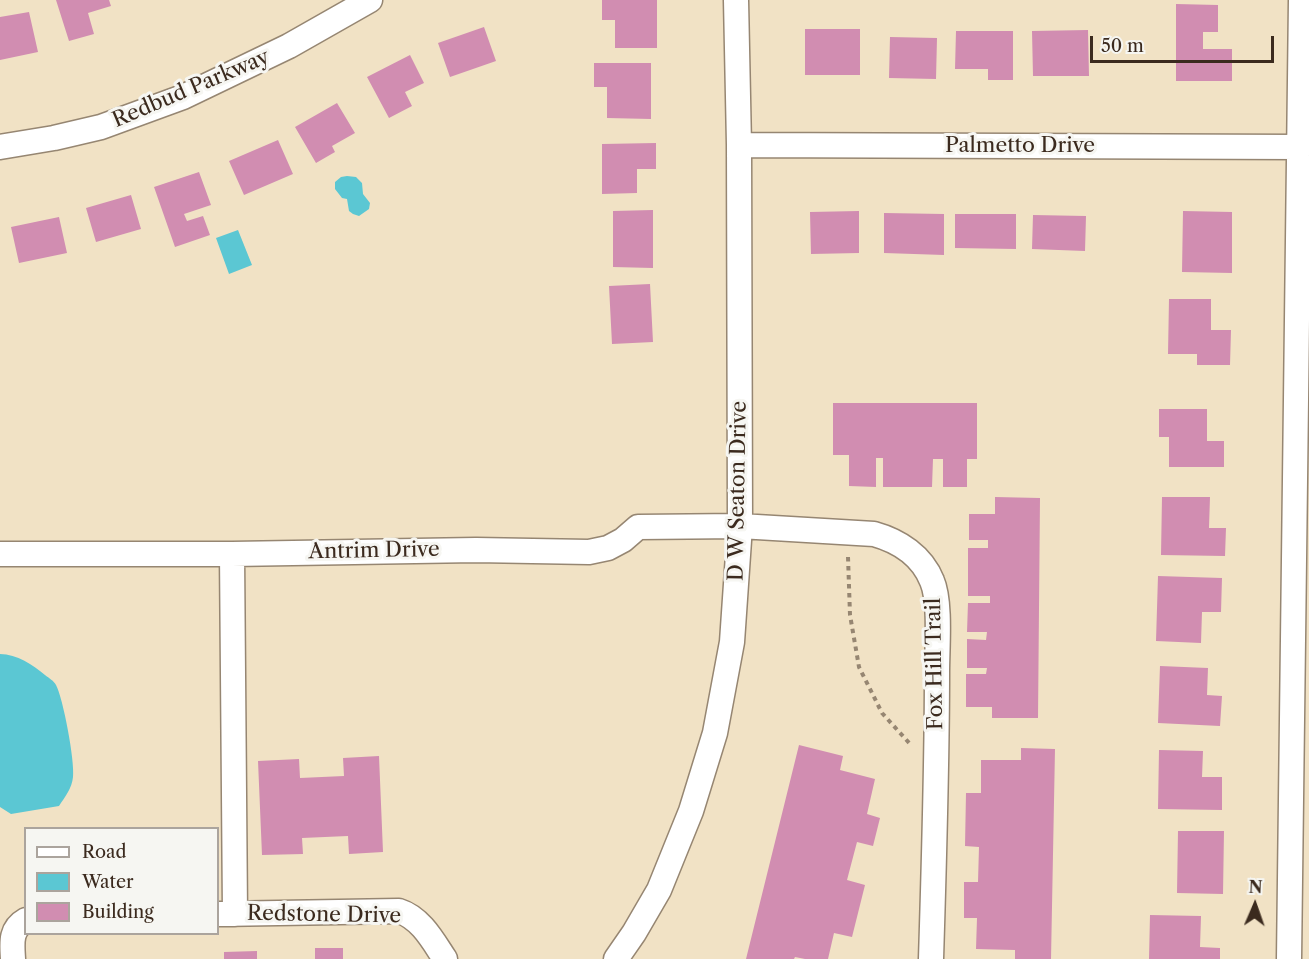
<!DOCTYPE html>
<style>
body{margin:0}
#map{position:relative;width:1309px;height:959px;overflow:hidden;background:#f1e2c5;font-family:"Libre Caslon Text",serif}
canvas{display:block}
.legend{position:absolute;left:24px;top:827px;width:195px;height:108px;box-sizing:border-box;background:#f6f6f2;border:2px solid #aba49d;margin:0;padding:8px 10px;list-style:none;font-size:18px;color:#3b2a1e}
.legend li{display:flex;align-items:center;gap:12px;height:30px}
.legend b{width:30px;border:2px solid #aba49d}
.north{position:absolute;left:1225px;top:875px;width:60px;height:60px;-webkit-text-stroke:4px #f6f6f2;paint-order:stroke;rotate:2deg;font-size:16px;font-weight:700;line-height:24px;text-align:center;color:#3b2a1e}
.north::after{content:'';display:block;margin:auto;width:21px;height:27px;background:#3b2a1e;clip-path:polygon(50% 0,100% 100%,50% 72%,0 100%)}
.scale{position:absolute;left:1090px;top:36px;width:184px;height:27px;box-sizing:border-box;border:3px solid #3b2a1e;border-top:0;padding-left:8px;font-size:18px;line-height:21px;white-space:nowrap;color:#3b2a1e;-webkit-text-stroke:4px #f6f6f2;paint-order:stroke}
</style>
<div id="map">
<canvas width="1309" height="959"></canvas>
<ul class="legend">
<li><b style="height:8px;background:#fff"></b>Road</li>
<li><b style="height:16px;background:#5bc7d3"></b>Water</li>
<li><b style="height:16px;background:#d18db1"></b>Building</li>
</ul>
<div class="north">N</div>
<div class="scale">50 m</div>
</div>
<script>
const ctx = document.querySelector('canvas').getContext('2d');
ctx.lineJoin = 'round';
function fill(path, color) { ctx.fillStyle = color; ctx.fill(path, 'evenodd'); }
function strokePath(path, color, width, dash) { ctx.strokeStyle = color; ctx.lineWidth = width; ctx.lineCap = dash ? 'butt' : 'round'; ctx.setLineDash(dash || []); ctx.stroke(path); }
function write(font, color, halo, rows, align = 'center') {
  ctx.font = font + ' "Libre Caslon Text",serif'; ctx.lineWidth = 6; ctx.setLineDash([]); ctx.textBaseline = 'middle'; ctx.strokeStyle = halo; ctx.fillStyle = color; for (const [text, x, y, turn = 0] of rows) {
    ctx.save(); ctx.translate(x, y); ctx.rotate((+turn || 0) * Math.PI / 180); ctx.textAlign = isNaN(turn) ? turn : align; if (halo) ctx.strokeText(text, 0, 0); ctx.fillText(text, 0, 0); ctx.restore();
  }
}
fill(new Path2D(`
 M347,176l9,1 6,6 1,11 7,9 -1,6 -10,7 -6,-2 -4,-3 -2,-12 -5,-1 -7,-9v-7l6,-5z
 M238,230l14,35 -23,9 -13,-36z
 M0,654c17,0 33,11 45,21 4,3 9,6 11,10 7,13 19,76 17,92 -1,11 -8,20 -14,29l-48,8 -11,-7z`), '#5bc7d3');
fill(new Path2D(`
 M56,0h53l2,6 -23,7 6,21 -25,7z
 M602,0h55v48h-42v-28h-13z
 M1176,4l42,1v27h-15v17h29v32h-56z
 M29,12l9,40 -38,8v-43z
 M484,27l12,34 -46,16 -12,-34z
 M805,29h55v46h-55z
 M1088,30l1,46h-56l-1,-45z
 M956,31h57v49h-25v-11h-33z
 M890,37l47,1 -1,41 -47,-1z
 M410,55l14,28 -19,9 7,14 -23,12 -22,-41z
 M594,63h57v56l-44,-1v-31h-13z
 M337,103l18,30 -23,13 3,6 -19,11 -21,-36z
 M278,140l15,34 -49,21 -15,-34z
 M656,143v26h-19v24l-35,1v-50z
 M199,172l12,33 -27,9 3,7 16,-5 7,19 -35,12 -21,-60z
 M131,195l10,34 -45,13 -10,-34z
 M653,210v58l-40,-1v-56z
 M859,211v42l-48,1 -1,-42z
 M1183,211l49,1v61l-50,-1z
 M884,213l60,1v41l-60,-2z
 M955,214h61v35l-61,-1z
 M1033,215l53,1 -1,35 -53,-2z
 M59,217l8,36 -48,10 -8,-36z
 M650,284l3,58 -41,2 -3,-58z
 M1169,299h42v31h20l-1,35h-33v-11h-29z
 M833,403h144v56h-10v28h-24v-28h-10l-1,28h-49v-29h-7v29l-27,-1v-31h-16z
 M1159,409h48v32h17v26h-55v-30h-10z
 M995,497l45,1 -2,220h-46v-11h-26v-33h20l1,-6h-20v-29l19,1 1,-8h-20l1,-29h22v-7h-22v-48h20v-8h-19v-26h26z
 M1162,497h48l-1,31h17l-1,28 -64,-1z
 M1158,576l64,2 -1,34h-19l-1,31 -45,-2z
 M1160,666l48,2 -1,27 15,1 -2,30 -62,-3z
 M799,745l44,11 -3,14 35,9 -8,35 13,4 -7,28 -16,-4 -10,38 18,5 -13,52 -18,-4 -6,26h-23l-10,-2 -1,2h-48z
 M1021,748l34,1 -4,210h-36v-9l-39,-1 1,-31h-13v-36h14l1,-35 -14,-1 1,-53h15v-33h40z
 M1159,750l44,1 -1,26h20v33l-64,-1z
 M379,756l4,96 -34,2 -1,-18 -46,2 1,16 -41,1 -4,-94 41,-2 1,19 44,-2 -1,-18z
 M1178,831h46l-1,63 -46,-1z
 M1150,915l51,1 -1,31 20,1v11h-71z
 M315,948h28v11h-28z
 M257,951v8h-33v-7z`), '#d18db1');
const minor = new Path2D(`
 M739,145l561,2
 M0,147l54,-9 47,-11 82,-30 106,-51 81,-46
 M0,554h232l244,-4 113,2 19,-4 15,-8 15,-13 102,-1 134,8c25,7 48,22 58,47 9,21 5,67 5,91 0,95 -3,191 -6,287
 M232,554l3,360
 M218,914l181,-3c22,7 34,30 46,48
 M13,959c-1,-16 -3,-30 13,-39
 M616,959l18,-26 25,-43 32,-79 24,-78 17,-91 8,-116 -1,-381 -3,-145
 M1289,959l12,-959`);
strokePath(minor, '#968672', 27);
strokePath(new Path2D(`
 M848,557l2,58 9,52 23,46 29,32`), '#968672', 4, [4.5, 4.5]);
strokePath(minor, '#fff', 24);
write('21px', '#3b2a1e', '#f6f6f2', [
 ["Redbud Parkway",191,89,-23],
 ["Palmetto Drive",1020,146],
 ["D W Seaton Drive",738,491,-89],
 ["Antrim Drive",374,551,-1],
 ["Fox Hill Trail",935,664,-91],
 ["Redstone Drive",324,915,1]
]);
</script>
